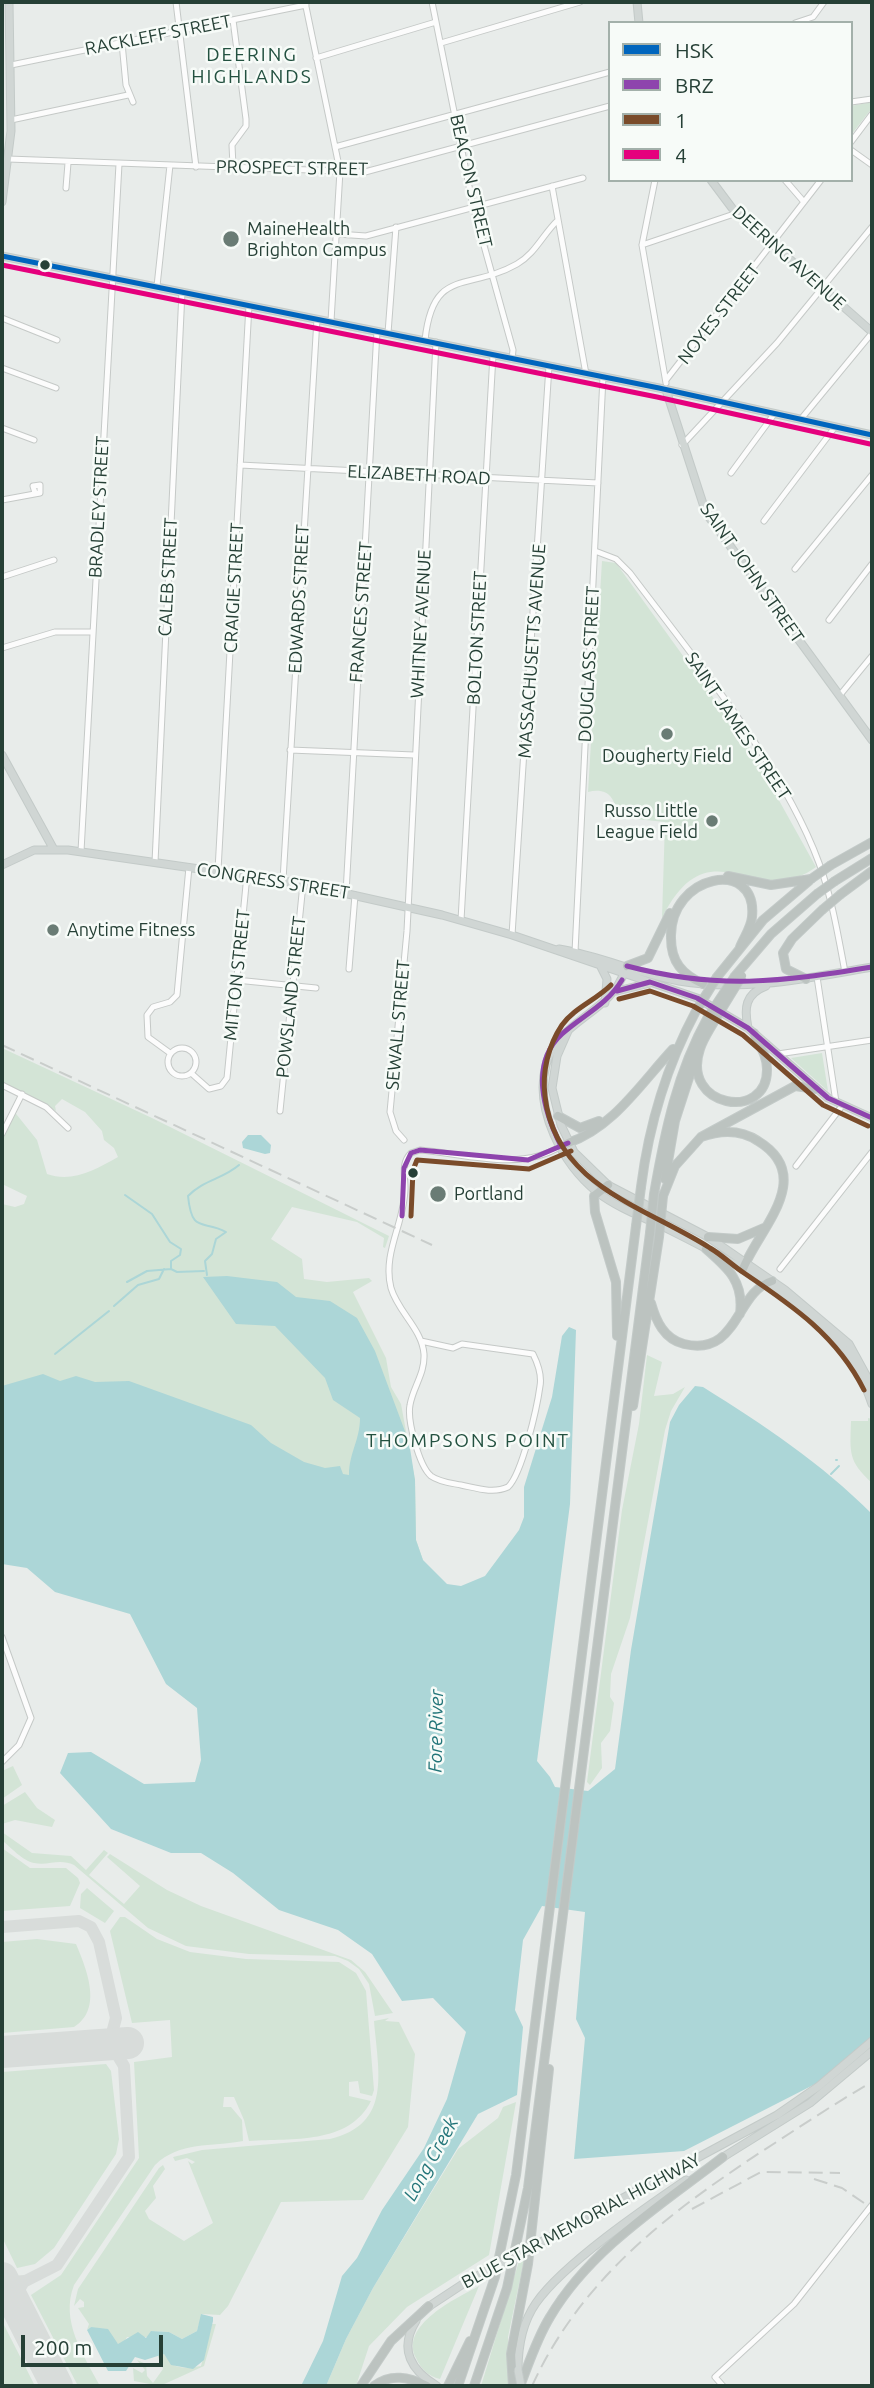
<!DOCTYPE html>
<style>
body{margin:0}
#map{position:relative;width:874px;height:2388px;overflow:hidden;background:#e8ecea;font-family:Ubuntu,sans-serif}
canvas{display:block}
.frame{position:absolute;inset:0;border:4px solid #264036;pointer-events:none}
.legend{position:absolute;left:608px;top:21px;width:245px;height:161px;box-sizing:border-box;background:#f7fbf8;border:2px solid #a3b0aa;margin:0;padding:9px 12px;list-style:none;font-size:21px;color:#264036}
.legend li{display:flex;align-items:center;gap:14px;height:35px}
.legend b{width:35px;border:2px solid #a3b0aa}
.scale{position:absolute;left:21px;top:2335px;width:142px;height:32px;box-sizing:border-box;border:4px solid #264036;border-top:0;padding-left:9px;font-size:21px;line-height:24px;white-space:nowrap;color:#264036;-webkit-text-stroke:5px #f7fbf8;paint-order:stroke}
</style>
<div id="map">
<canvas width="874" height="2388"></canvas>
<div class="frame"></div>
<ul class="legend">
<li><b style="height:9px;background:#0065bd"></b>HSK</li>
<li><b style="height:9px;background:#8e44ad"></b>BRZ</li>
<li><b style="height:9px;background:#7a4b2a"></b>1</li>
<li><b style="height:9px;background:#e5007d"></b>4</li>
</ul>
<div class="scale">200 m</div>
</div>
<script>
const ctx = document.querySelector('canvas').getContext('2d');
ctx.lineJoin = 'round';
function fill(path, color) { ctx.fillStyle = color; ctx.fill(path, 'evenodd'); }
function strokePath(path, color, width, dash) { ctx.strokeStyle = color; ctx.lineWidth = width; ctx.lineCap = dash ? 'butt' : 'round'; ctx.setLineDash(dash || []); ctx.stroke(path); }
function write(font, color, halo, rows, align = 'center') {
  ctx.font = font + ' Ubuntu,sans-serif'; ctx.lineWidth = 5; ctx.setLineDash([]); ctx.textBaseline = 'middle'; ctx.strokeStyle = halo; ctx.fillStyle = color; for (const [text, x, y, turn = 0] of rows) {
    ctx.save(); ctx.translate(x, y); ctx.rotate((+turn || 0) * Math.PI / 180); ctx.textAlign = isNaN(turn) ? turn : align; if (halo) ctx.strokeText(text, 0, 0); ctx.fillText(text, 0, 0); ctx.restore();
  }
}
fill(new Path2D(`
 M872,102v6l-21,27v-29z
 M602,561l14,2 135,187 65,117c-61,45 -106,-45 -154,51l3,-96 -49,-5c1,-19 -9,-30 -28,-25z
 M2,1048l150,70 237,118 -4,12 -2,-1 1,-9 -27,-16 -65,-15 -21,32 31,20 2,20 23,3 42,-4 3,3 -19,11 33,66 5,29 10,17 14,76 1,60 7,20 -421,-90v-266l13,3 9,-3 3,-8 -25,-12v-50l11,-24 24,30 10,34c25,9 48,-4 71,-17l-4,-9 -10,-8 -2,-9 -17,-19 -23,-13 -7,7 1,5 -54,-29z
 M822,1053l6,38 -37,-33z
 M647,1355l15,7 -8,34 19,-2 12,-7 -14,24 -6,19 -35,188 -19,56 -1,23 4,6 -4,28 -9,12 1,25 -12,17 -3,-3 35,-272 17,-86z
 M868,1418l4,1v64c-24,-22 -22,-30 -21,-62h17z
 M13,1766l9,19 -20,14v-28z
 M25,1792l12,16 18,12 -3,7 -37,-7 -13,4v-18z
 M2,1832l30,21 39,3 15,14 18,-20 4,3 -19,22 35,29 16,-18 -33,-29 3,-3 57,36 34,16 150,54 14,12 28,41 -18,3 -6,-32 -10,-15 -11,-8 -13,-5 -86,-2 -63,-8 -38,-18 -74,-63c-15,-7 -25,1 -40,-2 -11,-2 -24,-16 -32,-23z
 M2,1848l28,20h36l12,10 2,5 -10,23 -68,5z
 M87,1888l27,23 -9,12 -25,-15 1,-14z
 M120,1917h5l32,22 33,13 56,7 93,3 17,11 10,18 8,99 -2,6 -12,-3 -2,-12 -9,1v14l22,5c-22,44 -79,37 -122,40l-5,-21 -10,-23h-10l-1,10h8l11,13 1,21c-32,6 -63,0 -88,24l-81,120c-14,36 9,69 26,101h-22l-47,-91 30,-20 78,-117 -5,-96 38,-5 -2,-37 -38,3 -22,-92z
 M37,1939l39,5c11,26 27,65 -2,83l-72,6v-91z
 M389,2018l-4,3 14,1 16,32 -7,73 -45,73 -82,2 -53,104 -8,9 -18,-1 -5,17 -15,8 -13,-7 -17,-1 -3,6h-22l-4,7h-5l-27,-17 -4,3 2,-6 -11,-16 6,-1v-5l-4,-3 -6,7 4,-17 81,-121 4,-3 2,4 -12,17 3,12 -11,13 4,8 35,22 29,-18 -25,-62 4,3 3,-2 -8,-4 -12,3 -2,-4 29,-7 128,-11c63,-15 48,-68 44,-118z
 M106,2064l5,7 8,68 -3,15 -62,94 -19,16 -18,4 -15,-31v-165z
 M516,2102l-27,153 -82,52 -38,39 -13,40h-30l20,-47 27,-51 85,-139 40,-31 5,-11z
 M524,2260l-16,77v49h-27l38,-125z
 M479,2286l-39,93c-12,-3 -19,-10 -24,-21 -17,-33 41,-60 63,-72z
 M2,2321l33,65h-33z
 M212,2324h4l-12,42 -44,20h-22l12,-2 -16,-3 -1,-13 9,5 3,-3 -8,-10 9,4 1,12 6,7 10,-14 -6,-15h7c10,16 19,15 37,12z`), '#d3e4d6');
fill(new Path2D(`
 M248,1135h13l10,10 -1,8 -5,1 -22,-6 -1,-6z
 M227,1276l50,6 19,15 34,4 27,17 18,33 34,91 6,38 1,60 7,20 24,24 14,2 24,-10 34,-46 5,-13v-30l28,-90 10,-61 7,-9 7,3 -6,174 -33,257 13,16 5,10 33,4 27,-22 16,-119 39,-228 9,-17 16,-19 8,1c61,38 118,76 169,127v541l-188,96 -110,8 11,-121 -9,-19 9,-107 -43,-6 -19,34 -8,70 8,17 -6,68 -39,19 -105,174 -27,51 -20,47h-25l22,-45 19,-65 15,-18 25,-48 42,-62 23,-49 19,-67 -33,-34 -31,3 -30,-47 -34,-24 -59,-20 -46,-37 -32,-20h-30l-60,-24 -51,-56 8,-20 23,-1 53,32 51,-2 6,-22 -4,-52 -31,-24 -36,-70 -75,-22 -28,-24 -25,-4v-178l41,-12 17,7 16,-5 19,6 34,-1 122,44 20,18 33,19 21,6 15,-2 3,8 6,1c0,-22 11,-35 11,-57l-27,-18 -8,-22 -50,-52 -39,-2 -33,-47z
 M201,2314l12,3v4l-9,39 -11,9 -22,-4 -7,-11 -19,6 -10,-3 -9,14h-18l-21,-41 4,-3 17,2 10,15 20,-12 8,6 5,-7 18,1 13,7 15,-8z`), '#acd6d7');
strokePath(new Path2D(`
 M125,1195l27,19 18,28 11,7 -1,6 -9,6v8l6,3 27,-1
 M207,1275l-2,-14 7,-7 4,-15 10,-7c-23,-13 -34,3 -38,-36 15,-16 35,-17 51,-31
 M127,1282l20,-11 24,-2
 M114,1306l24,-21 21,-6 5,-10
 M55,1354l54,-43
 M836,1460h1
 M831,1474l8,-8`), '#acd6d7', 2);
strokePath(new Path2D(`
 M2,1927l77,-6 12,6 8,15 17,76 -5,19 -15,7
 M2,2275l12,7 10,-1
 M2,2293l55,-28 72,-108 -5,-91 -9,-15 -19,-7
 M17,2308l-1,-13 7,-12`), '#d8dcda', 12);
strokePath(new Path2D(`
 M2,2052l126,-9
 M2,2278l55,108`), '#d8dcda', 32);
const minor = new Path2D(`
 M176,2l20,165
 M305,2l35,169 -9,150
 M432,2l41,204 40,144 -1,9
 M233,20l13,99v7l-14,19 1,21
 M795,23l18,-6 11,-15
 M122,43l4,42 7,17
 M441,43l139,-41
 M316,58l120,-36
 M11,65l295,-60
 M851,102l21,-3
 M11,120l117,-25
 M851,142l21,-28
 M335,147l275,-75
 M851,150l21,15
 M8,159l357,13 245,-66
 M655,180l-13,65 24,138
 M785,180l19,22
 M552,186l34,188
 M66,188l2,-25
 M337,234l29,2 217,-58
 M642,245l95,-32
 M157,286l13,-121
 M2,318l55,22
 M388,333l8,-106
 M425,340c8,-74 43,-48 92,-76 18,-10 26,-30 41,-44
 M2,368l54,20
 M666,380l155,-200
 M801,419l71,-86
 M2,428l32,12
 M682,445l95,-102 95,-116
 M240,465l358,18
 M731,473l44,-60
 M2,500l38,-7v-8l-7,1 2,7
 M764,521l71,-94
 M595,551l21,8 14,14c63,84 153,192 189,290 13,35 19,72 26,109
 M795,569l77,-94
 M2,577l52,-17
 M829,620l43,-56
 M2,648l53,-16h38
 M840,695l32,-39
 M290,750l124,5
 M81,851l38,-687
 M155,862l27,-570
 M218,870l31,-565
 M283,880l34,-561
 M346,893l31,-562
 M461,920l32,-565
 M512,935l37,-569
 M575,952l28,-575
 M349,969l6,-74
 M817,977l19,125
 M236,980l80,8
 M168 1062a14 14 0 1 1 28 0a14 14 0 1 1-28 0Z
 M170,1053l-22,-16 -1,-22 6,-8 17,-5 7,-7 12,-128
 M778,1054l94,-14
 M191,1073l18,16 12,-3 6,-8 20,-203
 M2,1085l44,22 22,21
 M280,1111l23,-227
 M2,1134l20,-40
 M404,1140l-8,-9 -6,-19 17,-181 29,-589
 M796,1166l46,-60
 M780,1269l92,-117
 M421,1341l32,7 9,-4 71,10c5,10 9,21 7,32 -3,22 -18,88 -32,101 -15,7 -32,1 -47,-2 -10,-2 -22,-3 -30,-9 -12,-10 -24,-56 -21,-71 3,-18 15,-31 14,-51 -2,-25 -26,-42 -33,-66 -9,-35 14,-66 14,-100 0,-13 -4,-25 6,-35l9,-3c46,4 100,22 141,-4
 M2,1637l29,81 -12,27 -17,17
 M723,2386l-8,-9 79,-73 78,-99`);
const major = new Path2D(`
 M637,2l2,21
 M711,180l21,28 140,124
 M2,202l9,-71 -2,-129
 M2,256l657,132 213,47
 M666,390l40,123 166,227
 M2,755l51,93
 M2,865l32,-15h34l235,34 139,31 70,20 185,63 51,30 80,70 44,20
 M559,949c41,7 80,25 120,32 66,11 129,-3 193,-14
 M601,967l6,12 -2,24
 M625,970c-14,44 -68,50 -79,95 -12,45 16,98 51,127 22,17 51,27 75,39 58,29 130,67 171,117 14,17 22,36 29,56
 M617,991l33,-8
 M748,1028c-4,-20 -3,-34 18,-42
 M568,1031l-11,25 -5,32 9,37 13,27 34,33 100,52 77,53 64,54 23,42
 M720,2159l90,-56 62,-52
 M554,2235l223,-120 42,-29 53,-45
 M425,2309l41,-27
 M416,2321c-18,29 -4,50 21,65
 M518,2370c0,-24 4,-47 18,-67 27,-39 109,-95 150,-123`);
const highway = new Path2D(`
 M831,865l41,-23
 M728,876l43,9 40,-6
 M835,881l37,-23
 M841,894l31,-23
 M627,966l21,-8 22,-45
 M735,976l36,-42 46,-40
 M717,977l46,-57 46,-39
 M806,979l-20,-10 -3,-16 9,-14 30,-29
 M703,984c-21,-10 -32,-22 -32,-46 -2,-64 87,-81 81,-21 -1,11 -8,20 -12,30
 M715,1020c-5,9 -12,19 -15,29 -20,59 68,73 67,20 0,-14 -8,-24 -13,-36
 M558,1116l22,12 19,-7
 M701,1137c20,-7 39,-8 57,4 59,36 0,89 -15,128
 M568,1143c45,-15 74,-61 105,-94
 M665,1179l10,-58 21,-65
 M608,1185l-14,11 1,16 21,70 1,54
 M641,1187c8,-63 25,-120 55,-176
 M654,1194c11,-63 23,-121 54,-177
 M663,1196l12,-30 26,-29 94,-51 21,3
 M708,1237l30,2 28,-12
 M706,1249c23,20 38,33 34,65
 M651,1303c5,18 13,36 33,41 55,13 51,-52 88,-63
 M633,1406l26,-169
 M361,2386l30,-45 38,-35
 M374,2386c17,-13 35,-9 53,0
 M448,2386l22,-45
 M458,2386l37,-109 21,-102 120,-949
 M474,2386l33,-98 21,-100 122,-955
 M513,2386l-2,-32 17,-90 21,-195
 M520,2386c9,-23 17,-48 30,-69 40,-68 112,-113 173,-160`);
strokePath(minor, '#c5c9c7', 7);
strokePath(major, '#c3cac8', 9);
strokePath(highway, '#c3cac8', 10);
strokePath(minor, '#fcfcfc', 5);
strokePath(major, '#d0d6d4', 7);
strokePath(highway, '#bcc3c0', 8);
strokePath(new Path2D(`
 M2,1045l430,200
 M814,2179l28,9 22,15
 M692,2209l69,-37 79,1
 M532,2386c49,-107 136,-173 232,-236 36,-23 71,-47 108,-68`), '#c9cdcb', 2, [14, 7]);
const majorBridge = new Path2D(`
 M466,2282l88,-47
 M518,2370l3,16`);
const highwayBridge = new Path2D(`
 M811,879l20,-14
 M817,894l18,-13
 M822,910l19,-16
 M696,1011l21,-34
 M708,1017l27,-41
 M715,1020l27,-44
 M636,1226l5,-39
 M650,1233l4,-39
 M659,1237l4,-41`);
strokePath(majorBridge, '#c3cac8', 9, []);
strokePath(highwayBridge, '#c3cac8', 10, []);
strokePath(majorBridge, '#d0d6d4', 7);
strokePath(highwayBridge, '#bcc3c0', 8);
strokePath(new Path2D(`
 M2,256l657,132 213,47`), '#0065bd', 5);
strokePath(new Path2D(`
 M627,966c91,24 154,16 245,1
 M617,991l33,-9 47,16 51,30 80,70 44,20
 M561,1146c-17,-34 -32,-82 1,-112 21,-19 45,-29 60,-54
 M402,1216l2,-48 7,-15 9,-3 108,10 40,-17`), '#8e44ad', 5);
strokePath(new Path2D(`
 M611,985c-15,15 -37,23 -49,40 -14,21 -20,47 -17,71 10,90 101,111 165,152 12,7 22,17 34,25 49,33 93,63 120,117
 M619,999l31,-8 43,15 50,29 80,70 45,21
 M411,1216l2,-46 4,-10 112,9 42,-18`), '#7a4b2a', 5);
strokePath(new Path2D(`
 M2,265l655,132 213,47`), '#e5007d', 5);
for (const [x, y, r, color] of [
 [231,239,9,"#6a7c75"],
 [45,265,6,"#264036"],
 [667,734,7,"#6a7c75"],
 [712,821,7,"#6a7c75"],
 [53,930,7,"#6a7c75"],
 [413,1173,6,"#264036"],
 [438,1194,9,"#6a7c75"]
]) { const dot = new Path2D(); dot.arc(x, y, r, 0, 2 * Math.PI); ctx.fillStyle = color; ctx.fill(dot); strokePath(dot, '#f7fbf8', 2.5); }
write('18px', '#264036', '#f7fbf8', [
 ["RACKLEFF STREET",158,35,-11],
 ["PROSPECT STREET",292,168,1],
 ["BEACON STREET",471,181,77],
 ["DEERING AVENUE",789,258,42],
 ["NOYES STREET",719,314,-52],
 ["ELIZABETH ROAD",419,475,3],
 ["BRADLEY STREET",99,507,-87],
 ["SAINT JOHN STREET",752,573,55],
 ["CALEB STREET",168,577,-87],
 ["CRAIGIE STREET",234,588,-87],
 ["EDWARDS STREET",299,599,-87],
 ["FRANCES STREET",361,612,-86],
 ["WHITNEY AVENUE",421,624,-87],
 ["BOLTON STREET",477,638,-87],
 ["MASSACHUSETTS AVENUE",532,651,-86],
 ["DOUGLASS STREET",589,664,-87],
 ["SAINT JAMES STREET",738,726,56],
 ["CONGRESS STREET",273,881,9],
 ["MITTON STREET",237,975,-84],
 ["POWSLAND STREET",291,997,-84],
 ["SEWALL STREET",398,1025,-85],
 ["BLUE STAR MEMORIAL HIGHWAY",581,2221,-28]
]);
write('18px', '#264036', '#f7fbf8', [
 ["MaineHealth",247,229],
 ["Brighton Campus",247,250],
 ["Dougherty Field",667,756,"center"],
 ["Russo Little",698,811,"right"],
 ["League Field",698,832,"right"],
 ["Anytime Fitness",67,930],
 ["Portland",454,1194]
], 'left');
ctx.letterSpacing = '2px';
write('19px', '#235140', '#f7fbf8', [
 ["DEERING",252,55],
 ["HIGHLANDS",252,77],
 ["THOMPSONS POINT",468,1441]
]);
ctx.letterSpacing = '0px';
write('italic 19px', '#237579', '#f7fbf8', [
 ["Fore River",436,1731,-89],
 ["Long Creek",431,2159,-61]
]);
</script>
